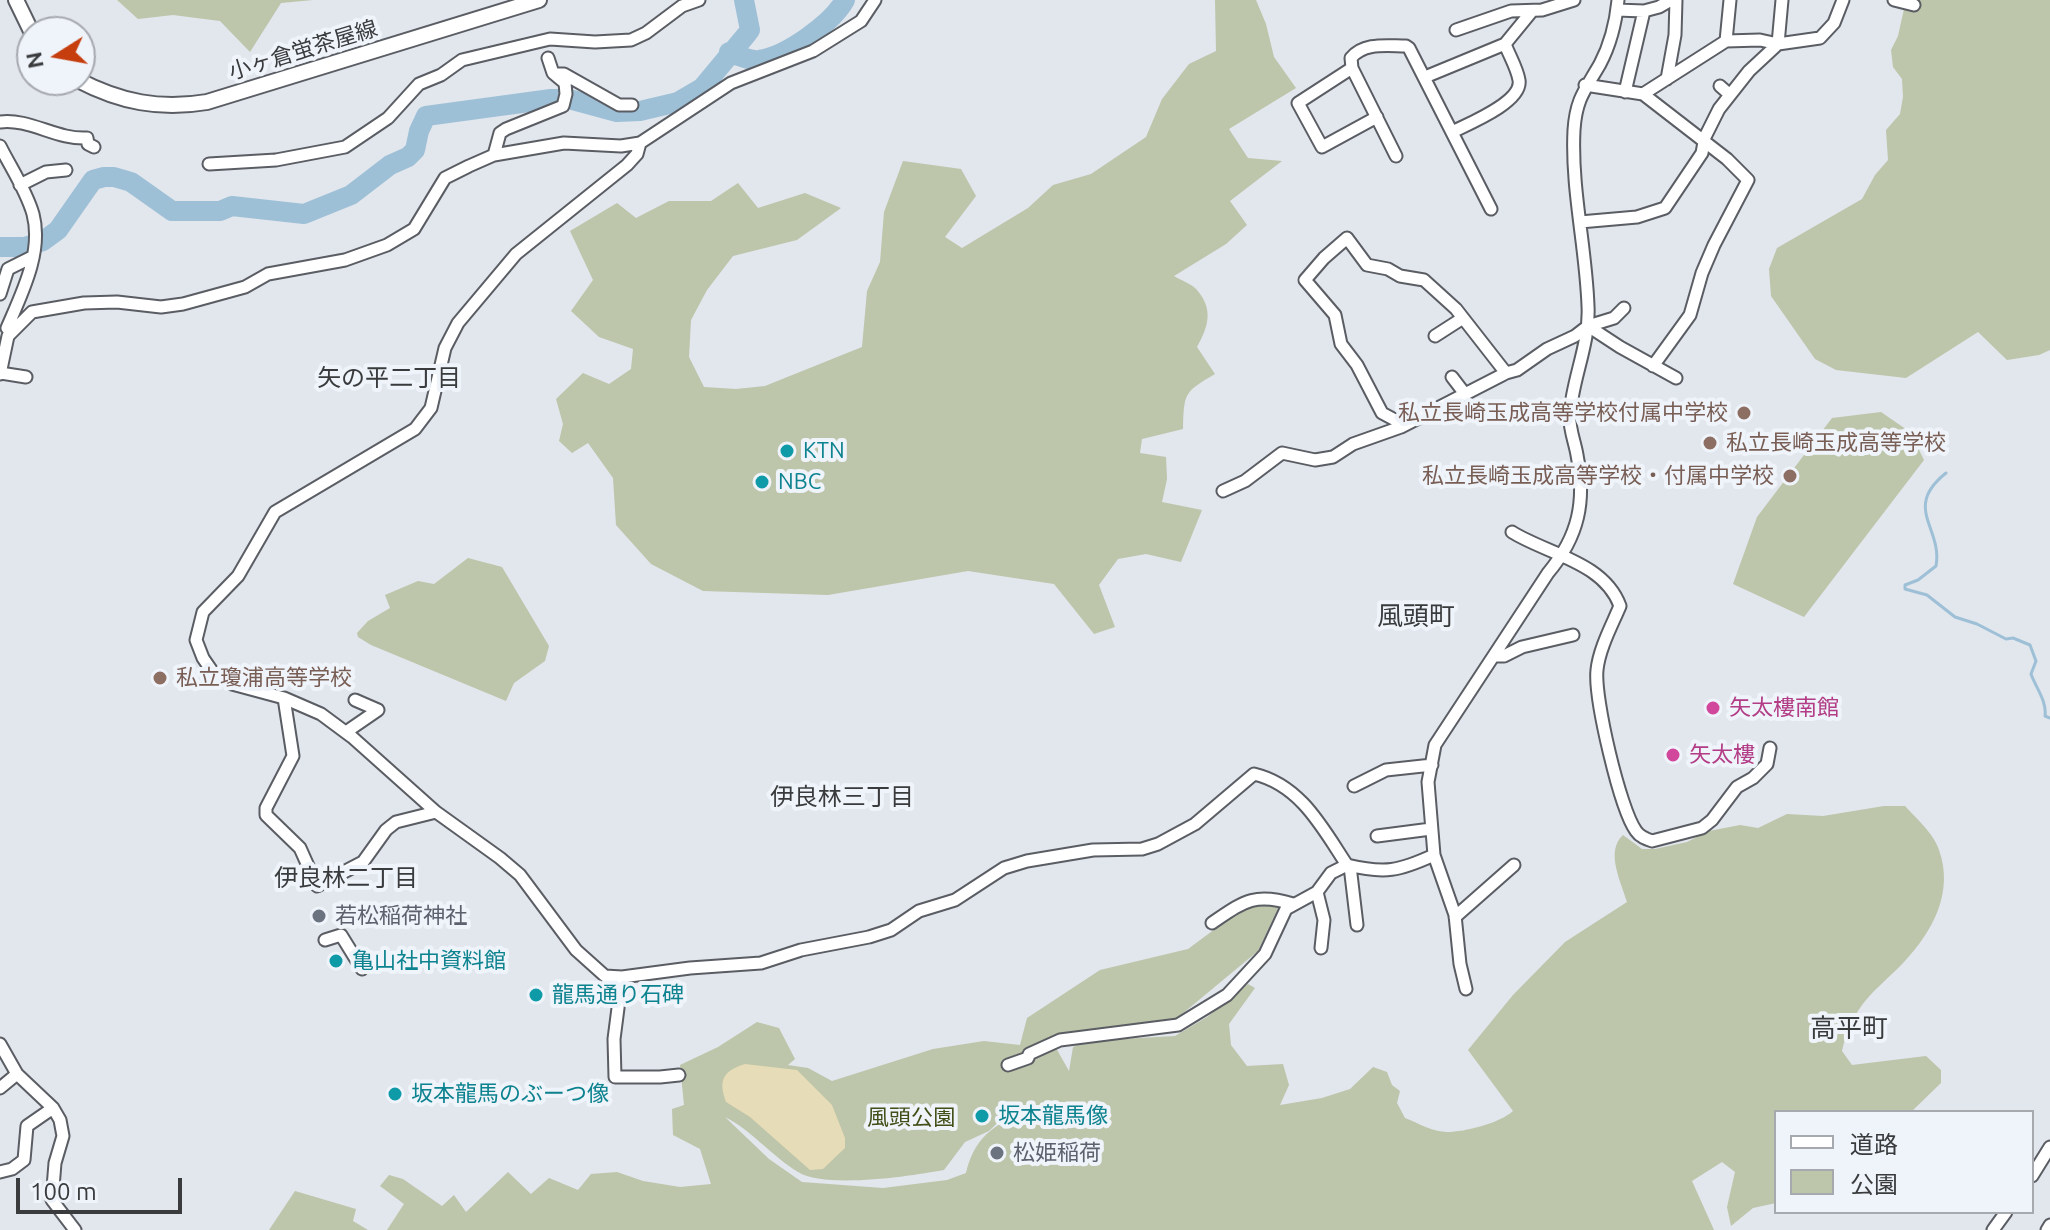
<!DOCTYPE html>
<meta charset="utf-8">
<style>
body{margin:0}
#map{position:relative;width:2050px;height:1230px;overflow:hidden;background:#e2e6ed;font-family:Ubuntu,"Noto Sans JP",sans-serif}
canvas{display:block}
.legend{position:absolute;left:1774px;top:1110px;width:260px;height:104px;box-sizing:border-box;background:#eff3fa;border:2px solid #a6a9ae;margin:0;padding:10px 14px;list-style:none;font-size:24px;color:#393b3d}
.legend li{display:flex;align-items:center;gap:16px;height:40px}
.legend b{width:40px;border:2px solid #a6a9ae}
.north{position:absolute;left:16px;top:16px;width:80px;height:80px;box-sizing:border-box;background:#eff3fa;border:2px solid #a6a9ae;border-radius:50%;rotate:259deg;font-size:22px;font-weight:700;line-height:32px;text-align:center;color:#393b3d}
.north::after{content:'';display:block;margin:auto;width:28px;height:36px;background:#c63e0e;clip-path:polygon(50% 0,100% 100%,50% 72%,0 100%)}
.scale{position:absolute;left:16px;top:1178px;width:166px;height:36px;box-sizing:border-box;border:4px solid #393b3d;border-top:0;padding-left:10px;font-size:24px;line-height:28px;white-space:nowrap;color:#393b3d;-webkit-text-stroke:6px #eff3fa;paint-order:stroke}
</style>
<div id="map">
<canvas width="2050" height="1230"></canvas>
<ul class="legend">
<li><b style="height:10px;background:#fff"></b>道路</li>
<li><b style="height:22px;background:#bdc5aa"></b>公園</li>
</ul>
<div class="north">N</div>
<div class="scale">100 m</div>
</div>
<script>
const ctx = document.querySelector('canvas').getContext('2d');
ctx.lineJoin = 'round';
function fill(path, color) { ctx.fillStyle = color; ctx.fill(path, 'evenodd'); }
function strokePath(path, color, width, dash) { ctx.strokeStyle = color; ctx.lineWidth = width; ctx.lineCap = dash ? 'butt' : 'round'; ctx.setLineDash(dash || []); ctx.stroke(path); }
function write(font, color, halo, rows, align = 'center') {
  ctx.font = font + ' Ubuntu,"Noto Sans JP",sans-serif'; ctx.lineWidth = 8; ctx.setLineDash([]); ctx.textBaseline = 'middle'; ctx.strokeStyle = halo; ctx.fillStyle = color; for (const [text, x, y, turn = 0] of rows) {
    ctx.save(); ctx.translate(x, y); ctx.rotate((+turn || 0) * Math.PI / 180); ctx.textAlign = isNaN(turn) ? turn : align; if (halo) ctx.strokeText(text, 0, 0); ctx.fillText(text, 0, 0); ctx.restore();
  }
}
fill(new Path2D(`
 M117,0h196l-32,3 -31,49 -30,-31 -47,-6 -35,4z
 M1215,0h41l10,24 8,33 22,31 -67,41 19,29 34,3 -52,40 17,24 -21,19 -52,32c6,4 18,8 23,14 17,20 11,37 0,57l18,27c-31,18 -31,19 -32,55l-41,10 -2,14 26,4 1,22 -5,23 40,8 -21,52 -35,-8 -28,5 -19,26 16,42 -21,7 -40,-50 -86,-13 -140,24 -125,-4 -52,-27 -35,-39 -3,-47 -25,-35 -16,10 -13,-12 4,-17 -7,-25 27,-26 26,11 22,-15 2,-20 -34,-12 -28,-26 22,-31 -23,-49 47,-28 19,15 33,-17h42l27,-18 20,25 47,-15 36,15 -44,32 -64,16 -26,34 -16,30 -2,37 15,30 32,2 29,-3 97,-39 5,-56 13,-29 4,-50 19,-51 58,8 15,27 -31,41 17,11 66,-40 25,-23 38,-11 55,-37 16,-38 27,-35 27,-13z
 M1906,0h144v350l-11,5 -32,5 -29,-28 -72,46 -70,-8 -21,-11 -44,-63 -2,-27 8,-21 85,-49 13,-24 13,-15 -2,-30 14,-16 3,-17 -1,-18 -9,-12 -2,-17 7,-14z
 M1881,412l29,20 14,28 -120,157 -71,-33 24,-67 75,-99z
 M468,558l34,9 47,79 -4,15 -31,22 -8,18 -135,-56 -13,-8 -1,-4 11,-12 22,-13 -5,-13 33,-14 16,3z
 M1884,806h21c11,12 29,28 34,44 15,42 -6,81 -35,112 -15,16 -34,30 -46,49 -8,13 -13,26 -16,40l10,14 74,-9 15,14v13l-30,29h-135v91l-23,5 -22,18 -4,-19 8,-35 -13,-10 -30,19 22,49h-1327l17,-26 -24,-18 9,-11 14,4 39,27 12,-11 12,17 42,-40 23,22 18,-16 29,12 13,-16 26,-2 26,9 37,6 31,-3 -11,-35 -27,-14 -1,-26 12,-4 -4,-40 38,-18 39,-25 22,6 16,31 -7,6 20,3 24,13 101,-32 51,-8 36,4 7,-27 73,-48 88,-21 58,-43 34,-2 -22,47 -82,68 -119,17 -14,18 13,-6 13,23 4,-24 12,-6 90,-5 32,-19 41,-33 7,4 -26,36 2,21 16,21 36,-2 6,21 -9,20 42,-7 28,-9 23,-22 14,5 5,13 8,6 -3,12 8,15c13,5 28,14 42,14 18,0 53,-9 66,-21l-45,-61 45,-55 52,-53 62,-40c-6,-20 -22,-51 -4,-67l19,14h13l32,-7 22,-11 31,-6 18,3 29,-14 36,2zM1015,1106l1,10c-28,12 -43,27 -50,57l-19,7 -64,8 -81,-6 -33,-23 -44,-42c25,12 48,40 73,55 28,17 113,4 146,-2l21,-28 24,-11z
 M295,1191l61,18 -3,12 15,9h-99z`), '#bdc5aa');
fill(new Path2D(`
 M745,1064l52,6 35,35 13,33v10l-22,21 -13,1 -60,-53 -24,-15c-8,-22 -3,-31 19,-38z`), '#e6dcb7');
strokePath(new Path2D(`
 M1946,473c-44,35 -3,55 -10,93l-18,14 -13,5v4l22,6 28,22 22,7 29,15 7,-1 17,7 6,16 -5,13c5,14 16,27 14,42l5,2`), '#9ec0d7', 3);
strokePath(new Path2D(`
 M729,52c9,4 21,9 30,8 28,-4 73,-37 86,-60
 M0,247h25l18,-6 15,-11 35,-50 11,-3h10l17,5 41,29h48l12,-5 72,8 47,-19 39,-30 18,-8 7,-7 4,-19 7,-15 125,-17h18l48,13 23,-1 38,-9 24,-14 45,-54 3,-4 -6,-30`), '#9ec0d7', 20);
const street = new Path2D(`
 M1894,0l20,5
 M1617,10l27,1
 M1456,30l55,-19 31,-1 32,-10
 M1726,41l4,-41
 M1352,68l-54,35 24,44 55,-30
 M557,74h7l55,31h13
 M1425,77l80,-33 27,-33
 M1667,79l8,-44 1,-35
 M1585,85l58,9 83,-53 34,-1 18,4 4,-44
 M1720,86l9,8
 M1625,92l19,-81 15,-4 12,-7
 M1643,94l84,65 21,21 -34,65 -12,28 -12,42 -37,51
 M0,122c29,-4 57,18 87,16l1,6 6,3
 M1452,132c16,-8 71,-30 67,-52 -2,-12 -10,-25 -14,-36
 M640,143l-3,11 -10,11 -111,89 -58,69 -13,25 -14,60 -16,21 -140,83 -37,64 -35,36 -7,28 7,18 11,16 18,10 52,14 37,16 31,23 84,75 64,46 20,17 56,75 29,26 17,1 68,-9 71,-5 40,-13 68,-13 22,-7 28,-19 36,-11 49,-32 23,-7 66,-11 49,-1 16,-5 37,-20 59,-50c47,11 69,55 93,91l-16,8 -14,19 -31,17 -21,45 -38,41 -49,30 -118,15 -31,14 -1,4 -20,7
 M0,146c11,22 26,44 33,68 10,38 -11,79 -26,114l3,3
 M494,155l6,-22 6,-4 57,-23 3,-12 -1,-11 -12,-10 -5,-15
 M1396,156l-44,-88 -1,-10c13,-16 36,-12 55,-12l3,2 82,161
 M209,164l67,-4 69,-13 43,-29 31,-34 22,-9 21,-15 88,-21 45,3 36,-2 15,-7 36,-27 17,-6
 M20,185l26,-13 20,-2
 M1580,222l57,-5 28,-9 37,-55 3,-16 14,-28 30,-38 29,-27 42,-6 14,-15 9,-23
 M0,294l8,-25 24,-12
 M1588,326l32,21 56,31
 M1435,336l28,-18
 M0,373l26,4
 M0,374l8,-38 24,-24 52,-9 33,-1 44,5 22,-3 62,-17 23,-13 77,-14 42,-15 27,-16 31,-51 24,-12 25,-11 70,-12 57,3 19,-3 91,-60 82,-32 48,-30 14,-21
 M1452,377l13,17
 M1401,427l-4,-6 -15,-8 -25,-48 -16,-21 -6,-29 -30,-35 19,-22 23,-20 20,27 21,4 12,7 24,4 32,29 50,64
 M1223,491l22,-10 37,-28 33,7 18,-3 20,-13 48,-17 105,-54 11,-3 30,-21 28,-13 13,-10 26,-8 10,-10
 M1512,532c35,22 92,30 108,74 -8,19 -21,43 -23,64 -3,28 23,139 39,161 4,6 10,8 16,10l50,-13 10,-8 25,-33 16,-9 14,-14 3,-16
 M1494,656h10l18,-9 51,-12
 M284,698l9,58 -27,52v7l34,33 17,38 46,-24 23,-32 10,-8 40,-10
 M346,732l32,-22 -23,-10
 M1354,786l32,-16 46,-5
 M1377,836l54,-7
 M1434,855l21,60 5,49 6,25
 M1347,865c38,9 52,6 87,-10l-6,-73 7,-37 113,-172c31,-37 38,-72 29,-118 -2,-13 -9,-29 -7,-42 3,-36 20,-70 18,-107 -2,-59 -17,-117 -14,-176 2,-31 11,-40 26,-66 10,-19 16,-43 18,-64
 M1350,866l7,59
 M1317,892l7,28 -3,28
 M1455,917l59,-52
 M1212,923c31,-21 42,-31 81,-19
 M325,940l16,-5 21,34
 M622,977l-8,62 1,38h45l19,-2
 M0,1044l17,30 36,34 7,12 3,16 -8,27 -3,37 23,30
 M0,1088l17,-14
 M0,1172l12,-3 12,-9 3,-34 26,-18
 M2032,1176l18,-29
 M1993,1230l13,-18
 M2047,1230l3,-5`);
const secondary = new Path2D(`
 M16,0l16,33
 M78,80c42,22 82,30 129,22l332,-102`);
strokePath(street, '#5a5d63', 15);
strokePath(secondary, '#5a5d63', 18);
strokePath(street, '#fff', 11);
strokePath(secondary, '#fff', 14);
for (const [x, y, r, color] of [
 [1744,413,8,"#8d6e63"],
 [1710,443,8,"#8d6e63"],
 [787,451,8,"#0f9aa8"],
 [1790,476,8,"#8d6e63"],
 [762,482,8,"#0f9aa8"],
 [160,678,8,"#8d6e63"],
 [1713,708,8,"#d1479c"],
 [1673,755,8,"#d1479c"],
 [319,916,8,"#6b7280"],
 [336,961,8,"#0f9aa8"],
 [536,995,8,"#0f9aa8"],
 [395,1094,8,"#0f9aa8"],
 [982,1116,8,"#0f9aa8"],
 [997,1153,8,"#6b7280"]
]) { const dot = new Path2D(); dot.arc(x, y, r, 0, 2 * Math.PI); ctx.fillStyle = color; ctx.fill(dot); strokePath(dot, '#eff3fa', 3); }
write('22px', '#393b3d', '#eff3fa', [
 ["小ヶ倉蛍茶屋線",303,50,-17]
]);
write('22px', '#785e54', '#eff3fa', [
 ["私立長崎玉成高等学校付属中学校",1728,413],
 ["私立長崎玉成高等学校",1726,443,"left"],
 ["私立長崎玉成高等学校・付属中学校",1774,476],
 ["私立瓊浦高等学校",176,678,"left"]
], 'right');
write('22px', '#0d838f', '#eff3fa', [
 ["KTN",803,451],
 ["NBC",778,482],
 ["亀山社中資料館",352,961],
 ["龍馬通り石碑",552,995],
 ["坂本龍馬のぶーつ像",411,1094],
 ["坂本龍馬像",998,1116]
], 'left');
write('22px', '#b23c85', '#eff3fa', [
 ["矢太樓南館",1729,708],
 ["矢太樓",1689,755]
], 'left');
write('22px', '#5b616d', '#eff3fa', [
 ["若松稲荷神社",335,916],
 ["松姫稲荷",1013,1153]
], 'left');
write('22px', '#434f19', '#eff3fa', [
 ["風頭公園",911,1118]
]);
write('24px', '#393b3d', '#eff3fa', [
 ["矢の平二丁目",389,378],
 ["伊良林三丁目",842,797],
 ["伊良林二丁目",346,878]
]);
write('26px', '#393b3d', '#eff3fa', [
 ["風頭町",1416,616],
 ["高平町",1849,1028]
]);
</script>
